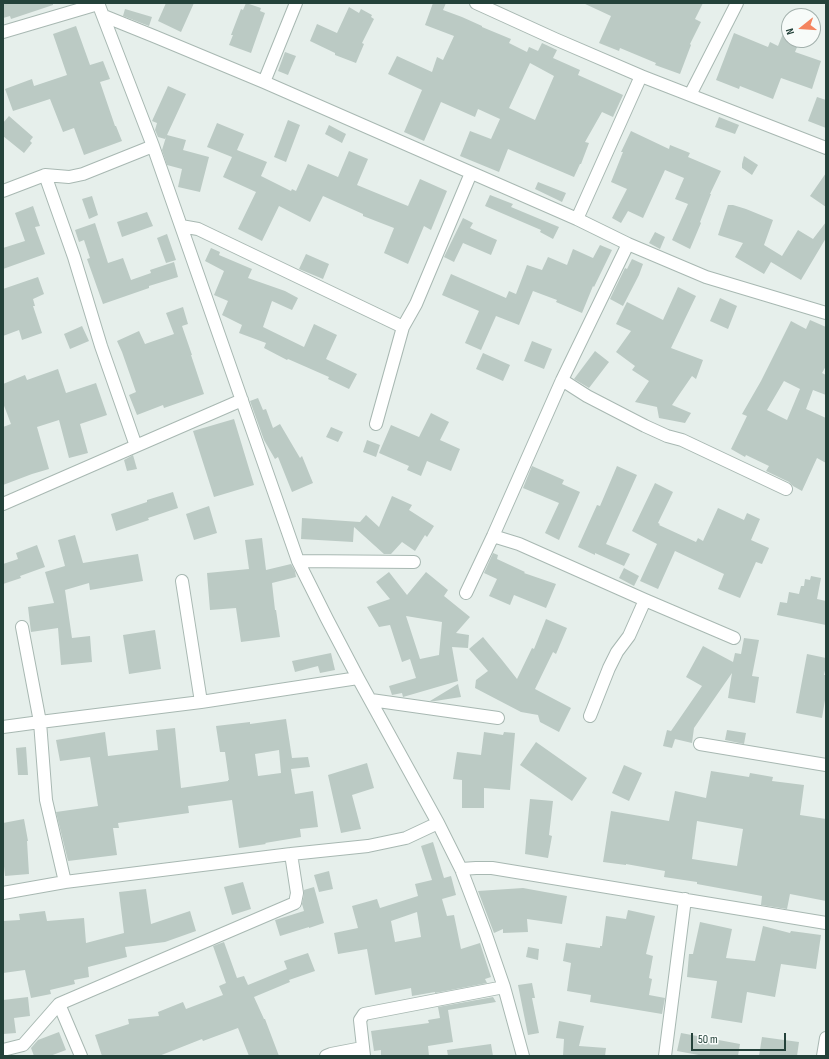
<!DOCTYPE html>
<style>
body{margin:0}
#map{position:relative;width:829px;height:1059px;overflow:hidden;background:#e6efeb;font-family:"Sofia Sans Condensed",sans-serif}
canvas{display:block}
.frame{position:absolute;inset:0;border:4px solid #24423a;pointer-events:none}
.north{position:absolute;left:781px;top:8px;width:40px;height:40px;box-sizing:border-box;background:#f7fbf9;border:1px solid #a3b1ad;border-radius:50%;rotate:253deg;font-size:11px;font-weight:700;line-height:16px;text-align:center;color:#24423a}
.north::after{content:'';display:block;margin:auto;width:14px;height:18px;background:#f4845f;clip-path:polygon(50% 0,100% 100%,50% 72%,0 100%)}
.scale{position:absolute;left:691px;top:1033px;width:95px;height:18px;box-sizing:border-box;border:2px solid #24423a;border-top:0;padding-left:5px;font-size:12px;line-height:14px;white-space:nowrap;color:#24423a;-webkit-text-stroke:3px #f7fbf9;paint-order:stroke}
</style>
<div id="map">
<canvas width="829" height="1059"></canvas>
<div class="frame"></div>
<div class="north">N</div>
<div class="scale">50 m</div>
</div>
<script>
const ctx = document.querySelector('canvas').getContext('2d');
ctx.lineJoin = 'round';
function fill(path, color) { ctx.fillStyle = color; ctx.fill(path, 'evenodd'); }
function strokePath(path, color, width, dash) { ctx.strokeStyle = color; ctx.lineWidth = width; ctx.lineCap = dash ? 'butt' : 'round'; ctx.setLineDash(dash || []); ctx.stroke(path); }
fill(new Path2D(`
 M3,3h50v2l-42,14 -1,-3 -7,2z
 M166,3h28l-13,29 -23,-11z
 M246,3l15,5 -1,3 5,2 -14,40 -22,-8 4,-10h-2l10,-26 2,1z
 M433,3h13l-3,7 19,7 20,9v1l29,12 -2,4 18,9 2,-5 9,4 4,-8 15,7 -4,8 27,12 -2,5 45,20 -10,22 -11,-5 -17,30 4,1 -8,21h-1l-6,13 -66,-28 -9,23 -39,-16 10,-25 21,8 9,-20 -22,-10 -3,8 -34,-15 -17,39 -20,-9 18,-42 -34,-16 9,-18 35,16 5,-15 6,3 11,-24 -29,-11zM530,63l24,13 -19,44 -26,-12z
 M583,3h120l-8,16 6,3 -11,22 1,1 -11,29 -25,-9 1,-2 -36,-15 -1,3 -20,-8 12,-27z
 M349,7l10,6 2,-4 11,6 -1,2 3,2 -12,24 2,1 -8,19 -21,-8v-2l-25,-12 7,-17 20,9z
 M125,9l27,8 -3,9 -26,-10z
 M788,21l1,19h11l-5,12 26,9 -9,28 -31,-11 -8,21 -33,-13 -1,3 -23,-9 18,-47 34,14 2,-5 8,4z
 M76,26l14,39 13,-4 7,18 -10,3 15,44h1l6,15 -38,14 -10,-27 -11,4 -13,-33 -37,12 -8,-22 27,-10 2,7 33,-11 -14,-41z
 M285,52l11,4 -8,19 -10,-4z
 M168,86l18,8 -19,41 19,5 -3,10 26,7 -9,35 -22,-5 4,-18 -15,-4 -5,-15 4,-13 -1,2 -7,-2 -3,-7 2,-7 -5,-2z
 M817,97l9,3v28l-18,-7z
 M9,116l24,21 -3,4 2,2 -8,10 -21,-17v-13z
 M719,117l20,8 -4,9 -20,-7z
 M288,120l12,5 -14,37 -12,-5z
 M217,123l27,11 -7,16 30,12 -6,14 30,15 1,-2 4,2 12,-27 30,13 11,-26 19,8 -11,26 51,21 12,-27 27,12 -16,39 -7,-4 -16,38 -24,-11 10,-25 -31,-12v-2l-40,-18 -13,26 -31,-16 -17,35 -24,-12 18,-37 -33,-15 9,-20 -25,-10z
 M329,125l17,9 -4,9 -17,-9z
 M631,131l38,18 1,-4 20,8 -2,4 33,14 -11,23h1l-11,28 1,1 -11,26 -18,-9 16,-36 -13,-5 9,-21 -19,-8 -22,48 -15,-7 -7,12 -9,-5 15,-29 -16,-7 12,-30h-2z
 M744,156l14,9 -6,10 -10,-7v-4z
 M826,173v34l-16,-11z
 M538,182l28,11 -4,9 -27,-13z
 M490,195l23,9 -2,3 48,20 -6,12 -13,-7 1,-2 -56,-24z
 M92,196l6,19 -9,4 -7,-20z
 M728,205h5l13,4 27,11 -9,25 18,11 16,-26 15,9 13,-17v16l-25,42 -30,-18 -7,12 -29,-17 8,-14 -25,-8z
 M33,206l7,20 -5,1 10,27 -42,15v-21l22,-7 -10,-28z
 M147,212l6,14 -31,11 -5,-15z
 M463,218l10,5 -3,5 27,12 -6,15 -28,-12 -9,19 -10,-5z
 M95,223l13,40 15,-5 8,22 20,-7 -1,-3 24,-8 4,15 -29,9v2l-46,16 -16,-45 3,-1 -6,-18 -5,2 -4,-12z
 M655,232l10,5 -5,12 -11,-6z
 M167,234l9,26 -10,3 -9,-25z
 M600,245l12,5 -18,37 -1,-1 -11,27 -26,-11 1,-2 -24,-9 -14,34 -23,-9 -15,34 -16,-7 14,-32 -37,-16 9,-21 55,24 3,-7 7,3 11,-29 15,5 6,-13 19,8 6,-16 20,9z
 M211,248l9,4 -1,3 33,14 -4,9 37,13 13,7 -6,12 -20,-9 -9,26 41,20 10,-23 23,11 -11,24 31,15 -8,15 -21,-10 1,-2 -41,-18 -1,1 -23,-12 2,-5 -27,-10 3,-8 -20,-10 6,-14 -14,-6 10,-24 -19,-10z
 M306,254l23,10 -6,15 -24,-10z
 M632,259l11,5 -4,11 -16,31 -13,-7 15,-31 2,1z
 M38,277l6,17 -11,5 2,7h-2l9,27 -20,7 -3,-10 -16,6v-47z
 M678,287l18,9 -25,52 32,12 -7,19 -4,-3 -20,29 19,8 -6,10 -26,-5 -2,-11 -22,-5 14,-21 -17,-11 3,-4 -19,-14 15,-21 -15,-7 11,-22 36,18z
 M720,298l17,8 -9,23 -18,-8z
 M183,307l5,17 -6,2 10,29h-1l13,39 -40,14 -1,-3 -26,10 -8,-20 7,-3 -14,-40 -5,-11 22,-10 6,13 29,-10 -8,-21z
 M810,320l16,7v39l-4,7 4,2v20l-13,-5 -7,19 20,9v45l-9,-5 -15,33 -9,-5 -4,-4 -23,-11 3,-5 -23,-11 -1,2 -14,-8 16,-33 -5,-2 19,-33 30,-60 15,8zM784,381l16,8 -13,31 -20,-10z
 M82,326l7,15 -19,8 -6,-15z
 M532,341l20,8 -8,20 -20,-8z
 M595,351l14,11 -20,26 -15,-9z
 M483,353l27,12 -7,16 -27,-12z
 M58,369l8,24 30,-10 11,32 -27,9 8,29 -19,5 -10,-38 -22,7 12,42 -17,5 -29,11v-58l8,-3 -8,-21v-19l22,-9 2,5z
 M258,398l5,12 3,-1 7,19 7,-4 20,34 2,-2 11,27 -21,9 -14,-35 -3,2 -11,-19 -14,-39z
 M431,413l18,9 -9,18 20,9 -9,22 -24,-10 -6,15 -14,-6 2,-4 -30,-13 12,-28 28,12z
 M234,419l20,66 -40,12 -21,-66z
 M331,427l12,5 -5,10 -12,-5z
 M367,440l13,5 -4,12 -13,-5z
 M133,455l4,14 -10,2 -3,-11z
 M532,466l32,14 -2,4 18,8 -21,48 -14,-7 14,-30 -36,-15z
 M617,466l20,9 -31,69 24,10 -6,12 -29,-13v2l-17,-8 19,-42 3,1z
 M655,483l18,9 -15,31 2,1 -1,1 37,17 2,-4 5,3 15,-33 26,12 3,-7 13,6 -9,21 18,8 -7,16 -6,-2 -16,36 -22,-9 6,-15 -49,-23 -17,38 -18,-8 17,-37 -25,-13z
 M173,492l5,16 -30,10 1,2 -33,11 -5,-17 36,-12v-2z
 M392,496l20,9 -3,5 25,16 -7,11 -2,-2 -10,16 -13,-9 -11,12h-7l-30,-27 -1,15 -52,-3 1,-21 58,4 6,-7 13,12z
 M209,506l8,27 -23,7 -8,-26z
 M75,535l8,28 55,-9 5,27 -53,9 -1,-7 -24,7 7,48 18,-2 2,26 -31,3 -3,-37 -27,4 -3,-25 26,-4 -9,-31 20,-6 -7,-26z
 M262,538l4,32 25,-6 4,7 1,6 -24,6 3,27h1l4,27 -39,5 -5,-34 -26,2 -3,-37 42,-4 -4,-29z
 M37,545l8,22 -25,9 1,2 -18,6v-20l15,-5 -2,-6z
 M493,553l5,2 -1,4 28,13 -1,1 32,11 -10,24 -32,-13 -4,10 -21,-9 8,-17 -13,-6z
 M624,568l15,8 -5,10 -15,-8z
 M389,572l18,23 19,-23 22,18 -4,6 26,21 -14,16 13,2 -1,13 -16,-1 6,34 -55,16 -1,-4 -10,2 -3,-9 27,-8 -6,-19 -8,3 -12,-37 -11,2 -12,-20 23,-8 -14,-17zM406,616l36,6 -3,33 -19,4z
 M811,576l10,2 -4,21 9,2v24l-49,-10 3,-13 7,1 2,-11 10,2 2,-8h3l1,-7 5,1z
 M546,619l21,9 -11,26 -3,-2 -18,37 36,19 -12,24 -19,-10 -2,-7 -17,-3 -46,-24 1,-8 12,-9 -19,-22 14,-12 19,23 15,19 15,-31 2,1z
 M155,630l6,39 -32,5 -6,-39z
 M744,638l15,2 -7,36 7,1 -4,26 -27,-5 4,-25 -38,55 -2,15 -17,-4 -3,9 -9,-2 4,-16 4,1 31,-45 -16,-9 17,-31 30,16 2,-9 6,1z
 M331,653l4,17 -15,3 -2,-7 -23,6 -3,-11z
 M807,654l19,4v8l-2,9h2v19l-4,24 -26,-5z
 M458,684l3,13 -26,4h-5z
 M286,719l6,39 16,-1 2,10 -19,2 4,25 18,-3 5,36 -18,2 1,8 -36,6 1,1 -27,4 -7,-48 -44,6 1,7 -71,10 1,5h-6l4,27 -49,6 -12,-49 42,-6 -8,-49 -30,4 -4,-21 49,-8 3,24 50,-6 -2,-20 19,-2 6,60 47,-7v-1h1l-4,-28h-5l-4,-26 34,-4v2zM279,750l2,23 -23,3 -3,-22z
 M727,730l19,3 -2,11 -19,-4z
 M484,732l19,3 1,-3 11,1 -5,57 -26,-2v20h-22v-28l-9,-1 4,-27 24,3z
 M536,742l51,36 -15,23 -52,-36z
 M26,747l2,28h-10l-2,-27z
 M367,763l7,25 -22,7 9,34 -20,4 -13,-58z
 M624,765l18,8 -13,28 -17,-8z
 M711,771l38,6 1,-4 23,4 -1,4 32,4 -4,30 26,4v82l-36,-7 -3,15 -26,-4 1,-9 -65,-12v-2l-33,-5 1,-6 -39,-7v1l-23,-3 8,-51 58,10 6,-30 31,7zM697,821l46,8 -6,37 -45,-7z
 M530,799l23,2 -4,34 3,1 -4,22 -23,-4 2,-24z
 M24,819l4,22h-1l2,33 -24,2 -2,-19v-34z
 M433,842l11,36 7,-2 5,19 -14,4 5,17 7,-1 7,34 19,-6 11,34 -6,2 2,4 -52,10v-1l-23,4 -1,-8 -36,7 -8,-46 -29,5 -4,-21 24,-5 -6,-22 25,-7 3,9 38,-12 -3,-12 17,-4 -11,-34zM417,912l4,25 -26,5 -4,-21z
 M329,871l4,18 -14,3 -5,-17z
 M243,882l8,27 -19,6 -8,-28z
 M314,887l10,36 -15,5v-1l-29,9 -5,-16 29,-9 -2,-7 2,-10v-4z
 M523,888l44,8 -5,28 -35,-5 1,13 -25,1v-4l-9,4 -16,-42z
 M146,889l5,35 39,-13 6,20 -31,11 -40,5 2,10 -39,10 1,10 -15,3 1,4 -25,6 1,4 -20,4 -6,-28 -22,3v-52l17,-1 -1,-6 26,-3 2,10 37,-3 2,25 38,-10 -5,-41z
 M628,910l27,6 -9,38 7,2 -4,22 3,1 -3,16 16,3 -3,16 -72,-12 1,-7 -24,-4 4,-28 -8,-2 3,-18 34,5v-2h2l4,-30 20,3z
 M700,922l32,7 -6,29 29,3 8,-35 27,7 1,-2 30,4 -5,34 -35,-5 -6,33 -28,-5 -5,31 -31,-5 6,-37 -30,-4 2,-23h4z
 M224,942l13,36 7,-2 4,9 39,-16 -3,-8 24,-8 7,18 -26,9 1,2 -36,15 10,22h1l14,37h-30l-11,-28 -35,13 -1,-2 -43,17h-57l-7,-21 34,-11 -1,-5 31,-3 -1,-4 25,-10 3,7 37,-14 -4,-9 7,-3 -13,-37z
 M528,947l11,2 -1,11 -12,-3z
 M532,983l3,15h-3l7,35 -11,2 -10,-50z
 M28,997l2,19 -16,2 2,15 -13,1v-34z
 M493,997l3,5 -48,8 5,32 -25,4 1,10h-48v-6l-7,1 -3,-20 58,-8 -1,-3 12,-2 -2,-11z
 M559,1021l25,5 -5,20 27,2 -1,8h-42l1,-17 -8,-1z
 M59,1032l7,18 -16,6h-16l-3,-8 7,-8z
 M681,1033l59,11 -2,12h-34l-27,-5z
 M762,1037l37,5 -2,14h-38z
 M491,1044l2,12h-45l-1,-6z`), '#bbcac4');
const minor = new Path2D(`
 M98,3l55,143 145,415 29,58 31,59 80,145 23,46 24,63 19,55 19,69
 M476,3l79,36 86,37 185,72
 M104,16l52,21 108,45 313,137 51,25 78,33 120,36
 M3,32l95,-28
 M264,82l32,-79
 M690,95l47,-92
 M45,175l29,82 27,89 35,100
 M3,191l42,-16 24,2 14,-3 70,-28
 M577,219l64,-143
 M181,226l17,3 205,98
 M562,380l25,16 58,30 22,10 15,4 104,49
 M376,424l27,-97 13,-23 55,-131
 M3,504l133,-58 106,-46
 M493,536l26,8 126,56 89,38
 M298,561l116,1
 M182,581l19,121
 M466,593l27,-57 69,-156 66,-136
 M22,627l18,95 6,78 19,82
 M371,700l127,18
 M590,716l19,-48 8,-16 12,-16 16,-36
 M3,727l37,-5 161,-20 157,-24
 M700,744l126,21
 M461,869l15,-1h16l334,55
 M3,893l62,-11 226,-28 77,-8 38,-8 32,-15
 M59,1004l22,52
 M3,1050l20,-5 36,-41 236,-101 2,-10 -6,-39
 M326,1056l5,-2 31,-6
 M364,1056l-4,-36 4,-6 140,-27
 M665,1056l20,-157
 M823,1056l3,-18`);
strokePath(minor, '#a8b8b2', 14);
strokePath(minor, '#fff', 12);
</script>
